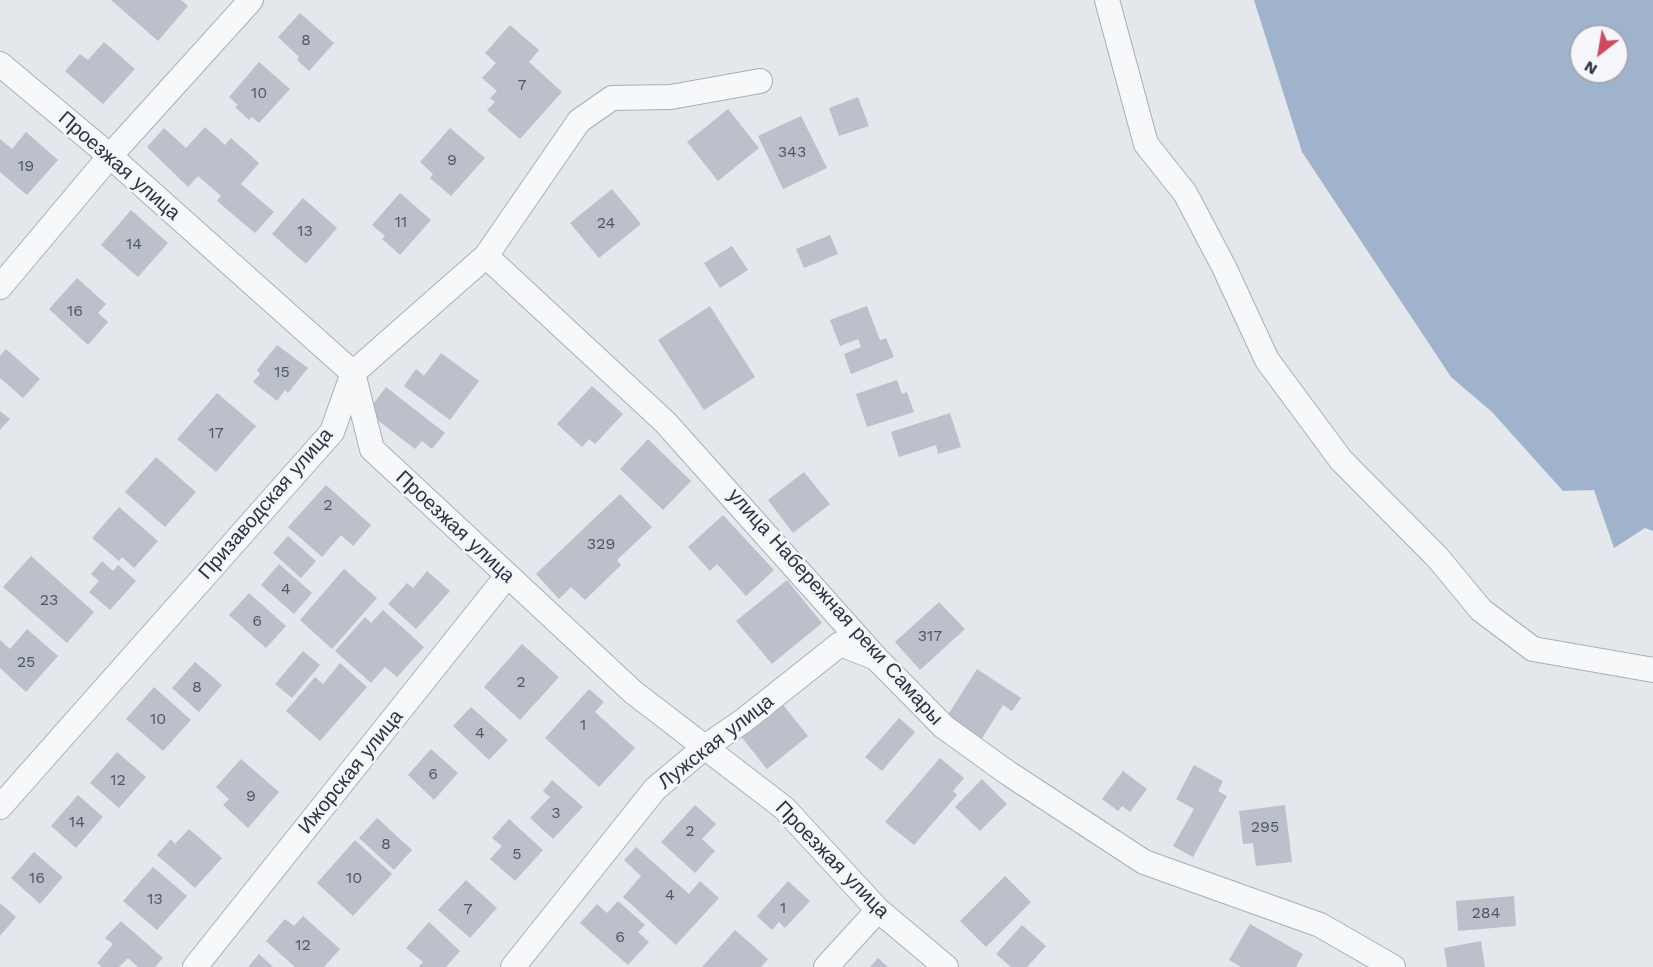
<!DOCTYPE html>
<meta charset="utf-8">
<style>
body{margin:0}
#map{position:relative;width:1653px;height:967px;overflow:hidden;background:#e4e7ec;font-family:"Work Sans",sans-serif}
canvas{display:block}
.north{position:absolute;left:1569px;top:24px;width:60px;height:60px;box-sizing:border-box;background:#f4f6f9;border:2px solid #a4a8b1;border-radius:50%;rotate:211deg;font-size:16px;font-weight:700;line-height:24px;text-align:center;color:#2b3445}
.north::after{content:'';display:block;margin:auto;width:21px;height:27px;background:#d1495b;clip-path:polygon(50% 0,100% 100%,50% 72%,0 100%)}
</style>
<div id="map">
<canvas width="1653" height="967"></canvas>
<div class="north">N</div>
</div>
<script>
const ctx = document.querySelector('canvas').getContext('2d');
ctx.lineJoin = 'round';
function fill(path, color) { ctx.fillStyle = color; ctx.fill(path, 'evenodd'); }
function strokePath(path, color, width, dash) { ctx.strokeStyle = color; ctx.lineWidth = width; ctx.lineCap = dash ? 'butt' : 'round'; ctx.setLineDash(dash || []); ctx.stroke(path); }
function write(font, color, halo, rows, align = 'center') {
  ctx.font = font + ' "Work Sans",sans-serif'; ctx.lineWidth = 5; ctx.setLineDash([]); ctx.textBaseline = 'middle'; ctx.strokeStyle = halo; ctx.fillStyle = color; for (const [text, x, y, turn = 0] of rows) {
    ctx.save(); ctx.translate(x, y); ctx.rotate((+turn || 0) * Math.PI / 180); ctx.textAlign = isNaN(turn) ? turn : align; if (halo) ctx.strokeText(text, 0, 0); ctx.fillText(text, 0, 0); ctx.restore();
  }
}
fill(new Path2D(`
 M1254,0h399v531l-8,-3 -31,20 -20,-58 -31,1 -71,-79 -41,-35 -149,-225zM1581,36h36v36h-36z`), '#9fb4cc');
fill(new Path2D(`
 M111,0h70l7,6 -30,35z
 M300,13l34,30 -25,28 -12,-11 2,-3 -21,-20z
 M510,25l29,25 -10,12 33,30 -42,47 -33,-29 8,-8 -5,-4 7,-7 -15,-13 14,-15 -11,-10z
 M104,42l31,27 -32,35 -38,-33 15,-17 8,6z
 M259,62l31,27 -31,34 -7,-6 -3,3 -14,-13 3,-2 -9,-8z
 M858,97l11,29 -30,10 -10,-28z
 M728,109l31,39 -41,33 -31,-39z
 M801,116l26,52 -44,21 -25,-53z
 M205,127l20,18 6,-7 28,25 -18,21 33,28 -19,21 -38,-32 4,-5 -23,-20 -10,11 -41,-40 17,-19 22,20z
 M450,128l35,30 -34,38 -21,-18 3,-4 -13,-12z
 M26,132l32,28 -31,35 -27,-23v-33l12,10z
 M612,189l29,35 -42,34 -29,-35z
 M400,193l31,27 -31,35 -18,-16 3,-3 -13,-11z
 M303,198l34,30 -31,36 -34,-30z
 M131,210l37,33 -30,34 -37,-32z
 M830,235l8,19 -34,14 -8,-19z
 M732,246l16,24 -28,18 -16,-25z
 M77,278l29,26 -8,9 10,9 -20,23 -39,-36z
 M710,306l45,71 -51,33 -46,-70z
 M867,306l13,34 6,-2 8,19 -43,17 -7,-20 17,-7 -3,-8 -18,7 -10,-26z
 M277,345l31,23 -20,25 -3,-3 -8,11 -24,-19 7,-8 -3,-4z
 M6,349l34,30 -17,19 -23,-20v-22z
 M441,353l38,28 -29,39 -46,-34 12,-17 8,7z
 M897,380l5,14 5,-2 7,20 -47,15 -11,-33z
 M592,386l31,28 -28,30 -6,-5 -7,8 -25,-23z
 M386,387l59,46 -13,16 -10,-8 -7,8 -48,-37z
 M217,393l39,33 -40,46 -39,-33z
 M0,411l10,8 -10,11z
 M950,413l11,34 -23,7 -2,-9 -37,12 -8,-25z
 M648,439l43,42 -28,29 -43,-41z
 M156,457l40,35 -31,35 -40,-35z
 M804,472l26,32 -37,29 -25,-33z
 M326,485l45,40 -18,21 -12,-11 -19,22 -34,-30z
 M620,494l32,33 -35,33 4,5 -36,35 -14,-13 -12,12 -23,-25z
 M119,507l39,34 -24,27 -12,-11 -3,4 -27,-23z
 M723,515l51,55 -28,26 -29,-32 -7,7 -22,-24z
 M288,536l28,25 -15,17 -28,-25z
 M31,556l63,56 -27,31 -64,-56z
 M102,561l11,10 5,-6 18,16 -26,29 -21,-18 10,-11 -8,-7z
 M279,564l33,29 -18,21 -33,-29z
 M344,569l33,29 -45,51 -32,-29z
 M427,571l23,20 -34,38 -28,-25 19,-21 6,5z
 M787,580l35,43 -50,41 -36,-43z
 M249,593l37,33 -20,22 -37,-33z
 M939,602l26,27 -45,41 -25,-28z
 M383,610l41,37 -27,30 -12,-10 -14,16 -36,-32 30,-34 6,6z
 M27,629l31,27 -32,36 -26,-24v-28l10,9z
 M522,644l37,33 -39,43 -36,-33z
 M303,651l17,14 -28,33 -17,-14z
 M195,662l27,23 -23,27 -27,-24z
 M340,663l27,24 -47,54 -34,-30 29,-34 8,7z
 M977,669l44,29 -9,13 -9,-6 -22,35 -35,-22z
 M154,687l37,33 -28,31 -37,-32z
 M589,689l15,13 -9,10 40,36 -36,39 -54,-49z
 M780,701l28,35 -41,33 -28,-35z
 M471,707l37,33 -19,20 -36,-34z
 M899,718l16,14 -33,39 -17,-14z
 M431,749l27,24 -24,27 -26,-25z
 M117,752l29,25 -27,31 -29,-25z
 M940,758l24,20 -11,13 4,4 -43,50 -29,-23z
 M241,759l38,33 -31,36 -25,-23 6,-6 -13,-12z
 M1194,765l29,16 -5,10 9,5 -34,61 -20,-11 21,-37 -18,-10z
 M1123,771l24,18 -17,23 -8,-6 -4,5 -16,-12z
 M982,779l25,25 -27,27 -25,-24z
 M552,780l31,27 -30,32 -23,-21 20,-21 -7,-6z
 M78,795l25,22 -27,31 -25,-22z
 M695,805l21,19 -14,15 13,12 -20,22 -34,-31z
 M1285,805l7,57 -36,4 -3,-23 -10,1 -4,-33z
 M377,818l35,32 -18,20 -35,-32z
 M509,819l34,31 -28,31 -25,-22 12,-13 -10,-8z
 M189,829l33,29 -27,30 -38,-33 14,-16 4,5z
 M355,840l37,34 -39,42 -36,-33z
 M636,847l53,47 11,-13 19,17 -43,47 -53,-48 18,-21 -17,-16z
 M34,852l29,25 -23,27 -29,-26z
 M153,867l34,29 -30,34 -34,-29z
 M1005,876l26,26 -45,45 -26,-26z
 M466,880l31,28 -27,30 -32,-28z
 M788,881l22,20 -25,27 -6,-6 -7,8 -15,-14z
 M1514,896l2,30 -58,5 -2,-30z
 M618,901l27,24 -7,7 11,10 -21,23 -48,-42 17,-19 10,9z
 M0,903l16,14 -16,19z
 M303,916l37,33 -16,18h-29l-29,-26 19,-22 9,7z
 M121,921l42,37 -8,9h-17l-10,-9 -9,9h-17l-5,-4 16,-19 -8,-6z
 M429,922l31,29 -14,16h-28l5,-5 -17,-14z
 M1250,924l53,30 -7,13h-55l-12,-7z
 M1022,925l24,21 -19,21h-16l-15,-13z
 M735,930l33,29 -7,8h-59z
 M1481,941l4,26h-38l-3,-19z
 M259,954l14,13h-25z
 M878,958l10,9h-18z`), '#bbc0ca');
const minor = new Path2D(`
 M1107,0l39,144 39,49 39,74 43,93 74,100 97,98 43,52 52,39 120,21
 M0,64l110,92 243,217 19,76 261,243 151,116 94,102 68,57
 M486,256l179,166 211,236 68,69 64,46 136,89 176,63 73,42
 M0,287l110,-131 141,-156
 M0,807l332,-375 21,-59 133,-117 93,-135 33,-23 59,-1 89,-16
 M195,967l312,-391
 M513,967l142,-178 50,-42 38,-26 97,-77 31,12
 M826,967l52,-57`);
strokePath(minor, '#a9aeb7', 26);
strokePath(minor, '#f7f8fa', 24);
write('16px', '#4f5766', null, [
 ["8",306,40],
 ["7",522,85],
 ["10",259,93],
 ["343",792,152],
 ["9",452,160],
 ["19",26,166],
 ["11",401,222],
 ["24",606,223],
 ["13",305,231],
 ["14",134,244],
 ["16",75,311],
 ["15",282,372],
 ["17",216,433],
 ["2",328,505],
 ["329",601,544],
 ["4",286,589],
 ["23",49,600],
 ["6",257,621],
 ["317",930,636],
 ["25",26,662],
 ["2",521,682],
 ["8",197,687],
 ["10",158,719],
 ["1",583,725],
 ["4",480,733],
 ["6",433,774],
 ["12",118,780],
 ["9",251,796],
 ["3",556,813],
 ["14",77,822],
 ["295",1265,827],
 ["2",690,831],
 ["8",386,844],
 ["5",517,854],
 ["16",37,878],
 ["10",354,878],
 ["4",670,895],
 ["13",155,899],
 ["1",783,908],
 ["7",468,909],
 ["284",1486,913],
 ["6",620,937],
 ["12",303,945]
]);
write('20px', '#2b3445', '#f4f6f9', [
 ["Проезжая улица",119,166,41],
 ["Призаводская улица",266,504,-49],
 ["Проезжая улица",455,527,43],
 ["улица Набережная реки Самары",835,607,48],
 ["Лужская улица",716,742,-38],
 ["Ижорская улица",351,772,-51],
 ["Проезжая улица",832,860,46]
]);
</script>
